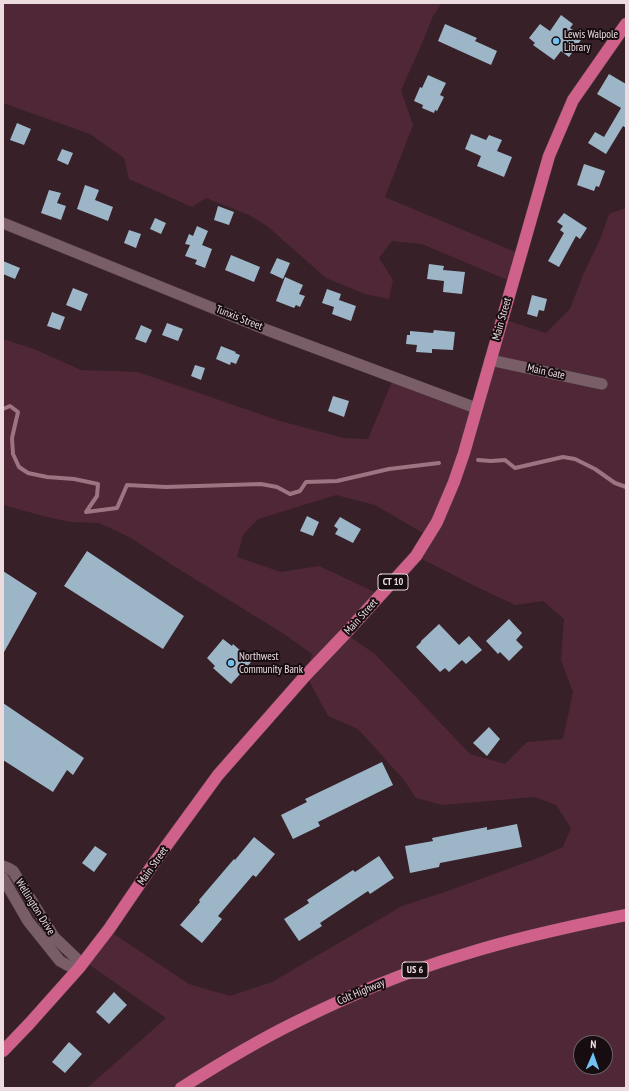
<!DOCTYPE html>
<style>
body{margin:0}
#map{position:relative;width:629px;height:1091px;overflow:hidden;background:#372027;font-family:"PT Sans Narrow",sans-serif}
canvas{display:block}
.frame{position:absolute;inset:0;border:4px solid #ecdce0;pointer-events:none}
.north{position:absolute;left:573px;top:1035px;width:40px;height:40px;box-sizing:border-box;background:#170d10;border:1px solid #6c6063;border-radius:50%;rotate:2deg;font-size:11px;font-weight:700;line-height:16px;text-align:center;color:#ecdce0}
.north::after{content:'';display:block;margin:auto;width:14px;height:18px;background:#70c2f4;clip-path:polygon(50% 0,100% 100%,50% 72%,0 100%)}
</style>
<div id="map">
<canvas width="629" height="1091"></canvas>
<div class="frame"></div>
<div class="north">N</div>
</div>
<script>
const ctx = document.querySelector('canvas').getContext('2d');
ctx.lineJoin = 'round';
function fill(path, color) { ctx.fillStyle = color; ctx.fill(path, 'evenodd'); }
function strokePath(path, color, width, dash) { ctx.strokeStyle = color; ctx.lineWidth = width; ctx.lineCap = dash ? 'butt' : 'round'; ctx.setLineDash(dash || []); ctx.stroke(path); }
function write(font, color, halo, rows, align = 'center') {
  ctx.font = font + ' "PT Sans Narrow",sans-serif'; ctx.lineWidth = 4; ctx.setLineDash([]); ctx.textBaseline = 'middle'; ctx.strokeStyle = halo; ctx.fillStyle = color; for (const [text, x, y, turn = 0] of rows) {
    ctx.save(); ctx.translate(x, y); ctx.rotate((+turn || 0) * Math.PI / 180); ctx.textAlign = isNaN(turn) ? turn : align; if (halo) ctx.strokeText(text, 0, 0); ctx.fillText(text, 0, 0); ctx.restore();
  }
}
fill(new Path2D(`
 M3,3h439l-9,13 -13,32 -19,42 12,35 -28,72 135,57 -8,28 -90,-38 -30,-3 -13,17 14,22 -4,19 -24,-5 -39,-16 -59,-52 -18,-11 -43,-17 -14,9 -63,-28 -5,-21 -34,-24 -87,-31z
 M626,208v880h-539l79,-70 -82,-57 24,-31 81,54 41,12 42,-14 130,-76 43,-14 93,-34 25,-11 8,-19 -15,-23 -21,-8 -93,8 -26,-7 -12,-18 -46,-51 -30,-13 -22,-41 6,-21 -28,-20 -107,-66 -46,-30 -32,-15 -29,-1 -23,-5 -44,-12v-166l31,10 47,21 57,2 142,49 64,17 24,1 26,-62 82,31 26,-89 44,14 24,-24 13,-34 18,-38 8,-23zM336,495l39,10 53,31 -12,20 59,30 40,19 28,-4 21,18 -3,41 12,32 -10,47 -36,3 -22,22 -35,-10 -95,-100 -29,-20 35,-39 -62,-29 -38,6 -44,-15 6,-22 15,-16zM581,1043h24v24h-24z`), '#502736');
strokePath(new Path2D(`
 M3,409l7,-3 8,6 -6,26 1,16 6,13 9,6 19,4 27,2 24,5 -1,12 -11,16 31,-4 10,-23 39,2 95,-3 16,3 13,7 10,-3 6,-9 31,-1 52,-12 50,-6
 M478,460l13,1 14,-1 10,8 48,-11 12,2 20,10 20,14 11,4`), '#9e7382', 4);
fill(new Path2D(`
 M561,15l12,9 -3,4 13,9 -14,20 -8,-6 -7,9 -21,-15 2,-2 -6,-5 11,-14 10,7z
 M445,24l32,14 -2,3 22,10 -6,14 -53,-24z
 M609,74l17,10v44l-3,-2 -17,28 -18,-11 7,-11 9,5 17,-29 -24,-14z
 M428,75l18,8 -6,12 4,2 -7,14 -2,-1 -1,3 -12,-5 1,-3 -9,-4 6,-14 2,1z
 M17,123l14,6 -7,16 -14,-5z
 M471,134l15,6 3,-5 13,5 -5,11 15,6 -8,20 -27,-11 4,-10 -16,-7z
 M62,149l11,4 -5,12 -11,-5z
 M584,164l21,7 -6,16 -3,-1 -2,5 -17,-6z
 M85,185l14,5 -4,10 18,7 -5,14 -31,-12z
 M49,190l12,3 -4,10 9,3 -5,14 -20,-7z
 M218,206l16,6 -5,13 -15,-5z
 M564,213l23,15 -7,11 -4,-3 -17,31 -11,-6 16,-28 -4,-3 3,-4 -6,-4z
 M155,218l11,5 -5,11 -11,-5z
 M197,226l11,5 -6,14 10,4 -7,19 -10,-4 2,-4 -12,-4 5,-11 -5,-1 4,-10 4,2z
 M129,230l12,4 -5,14 -12,-5z
 M231,255l29,12 -6,15 -29,-12z
 M277,258l13,5 -7,16 -13,-6z
 M3,261l17,7 -5,11 -12,-5z
 M429,264l15,2 -1,4 22,2 -3,22 -19,-2 1,-11 -17,-2z
 M285,277l18,8 -4,9 6,2 -5,11 -4,-2 -2,3 -18,-7z
 M73,288l15,6 -7,17 -15,-6z
 M327,289l14,5 -2,6 17,6 -5,15 -19,-7 2,-7 -12,-4z
 M532,295l15,4 -3,12 -5,-1 -2,7 -10,-3z
 M52,312l13,5 -5,13 -13,-4z
 M167,323l16,6 -5,12 -16,-6z
 M141,325l11,5 -6,13 -11,-4z
 M434,330l21,2 -2,18 -21,-1v4l-16,-1 1,-7 -11,-1 1,-9h3v-4l23,2z
 M221,346l15,6 -1,1 5,2 -4,9 -5,-2 -1,3 -14,-6z
 M195,365l10,3 -4,12 -10,-4z
 M333,396l16,5 -5,16 -16,-6z
 M307,516l12,6 -6,14 -13,-5z
 M340,517l21,12 -8,14 -18,-9 3,-5 -4,-3z
 M87,551l97,65 -21,33 -99,-63z
 M3,571l34,22 -34,61z
 M509,619l13,14 -6,7 7,7 -14,14 -9,-9 -2,2 -12,-13z
 M439,624l20,21 10,-9 13,14 -16,14 -4,-4 -13,12 -4,-4 -5,4 -24,-25 5,-5v-1z
 M223,639l9,7 1,-2 19,17 -21,23 -18,-16 2,-2 -8,-8z
 M3,703l81,55 -11,17 -6,-5 -14,22 -50,-32z
 M489,727l11,12 -13,17 -14,-13z
 M382,762l11,23 -75,37 2,4 -27,13 -12,-24 26,-13 -2,-3z
 M517,824l5,23 -82,16 -1,4 -29,6 -5,-27 28,-5 -1,-3 55,-11v3z
 M254,837l21,17 -19,23 -3,-2 -35,41 4,3 -20,24 -22,-18 20,-23 -1,-2 35,-41 1,1z
 M95,846l12,8 -13,18 -12,-9z
 M379,856l15,22 -24,16 -2,-3 -48,32 2,3 -23,15 -15,-22 25,-16 -2,-3 46,-30 2,2z
 M114,992l13,13 -18,19 -13,-12z
 M69,1042l13,12 -17,19 -13,-11z`), '#9cb6c7');
const minor = new Path2D(`
 M3,223l264,107 209,78
 M490,360l112,24
 M3,866l5,2 5,3 41,66 22,21 3,10
 M3,878l25,43 32,40 9,5 10,2`);
const trunk = new Path2D(`
 M3,1051l26,-27 50,-56 30,-39 47,-69 62,-85 88,-100 39,-41 71,-78 21,-34 17,-40 10,-29 85,-297 24,-56 53,-76
 M181,1088c38,-24 76,-47 115,-66 54,-27 109,-50 166,-67 53,-17 109,-29 164,-40`);
strokePath(minor, '#4f3c42', 12);
strokePath(trunk, '#4f3c42', 13);
strokePath(minor, '#7a5e67', 11);
strokePath(trunk, '#cf618b', 12);
for (const [x, y, r, color] of [
 [556,41,4,"#70c2f4"],
 [231,663,4,"#70c2f4"]
]) { const dot = new Path2D(); dot.arc(x, y, r, 0, 2 * Math.PI); ctx.fillStyle = color; ctx.fill(dot); strokePath(dot, '#170d10', 1.5); }
for (const [x, y, w] of [
 [393,582,30],
 [415,970,26]
]) { const box = new Path2D(); box.roundRect(x - w / 2, y - 8, w, 16, 3); ctx.fillStyle = '#170d10'; ctx.fill(box); strokePath(box, '#ecdce0', 1); }
write('bold 10px', '#ecdce0', null, [
 ["CT 10",393,582],
 ["US 6",415,970]
]);
write('11px', '#ecdce0', '#170d10', [
 ["Lewis Walpole",564,35],
 ["Library",564,48],
 ["Northwest",239,657],
 ["Community Bank",239,670]
], 'left');
write('11px', '#ecdce0', '#170d10', [
 ["Tunxis Street",239,318,22],
 ["Main Street",502,319,-74],
 ["Main Gate",546,372,12],
 ["Main Street",361,617,-48],
 ["Main Street",153,866,-55],
 ["Wellington Drive",35,907,58],
 ["Colt Highway",361,992,-23]
]);
</script>
